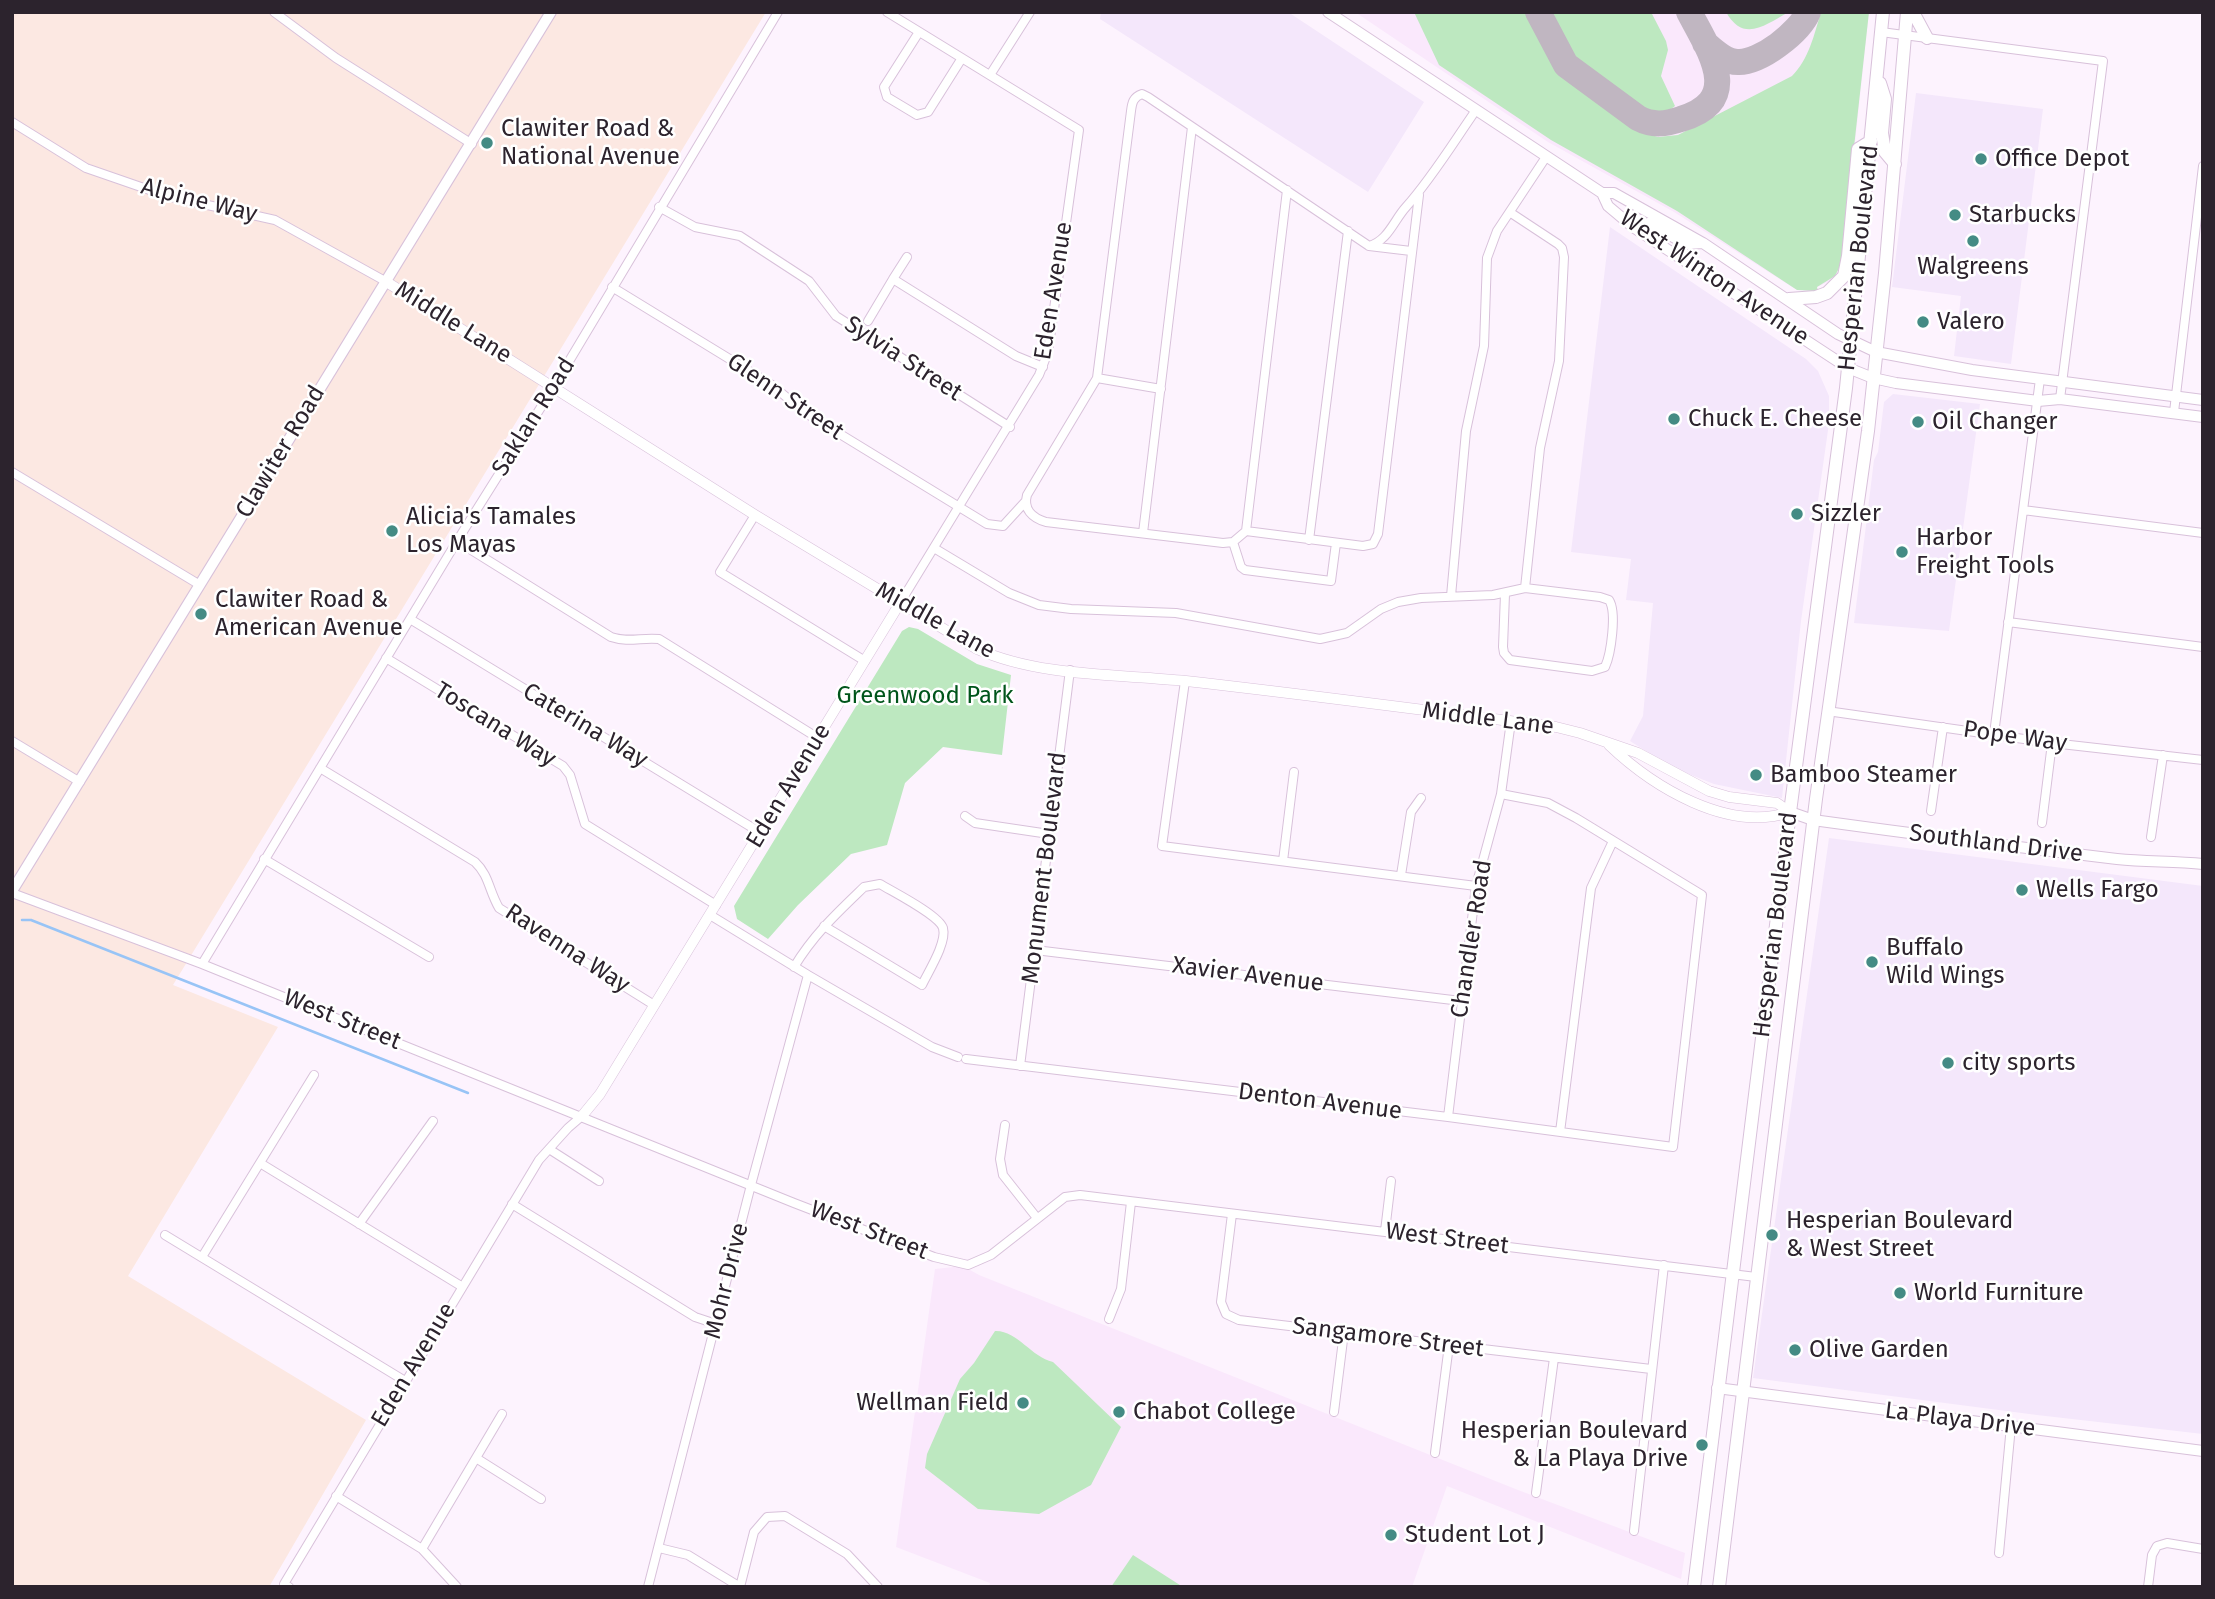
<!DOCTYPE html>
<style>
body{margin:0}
#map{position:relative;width:2215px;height:1599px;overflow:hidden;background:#fdf3fe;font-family:"Fira Sans",sans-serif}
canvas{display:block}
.frame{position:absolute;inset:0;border:14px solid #2c232d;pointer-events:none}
</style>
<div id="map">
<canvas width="2215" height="1599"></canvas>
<div class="frame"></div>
</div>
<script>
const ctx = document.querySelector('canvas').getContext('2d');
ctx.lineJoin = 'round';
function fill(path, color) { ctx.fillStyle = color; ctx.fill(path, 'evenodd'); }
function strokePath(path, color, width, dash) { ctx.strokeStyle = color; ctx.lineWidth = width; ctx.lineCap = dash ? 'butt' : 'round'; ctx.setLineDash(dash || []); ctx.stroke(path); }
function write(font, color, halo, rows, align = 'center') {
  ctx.font = font + ' "Fira Sans",sans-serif'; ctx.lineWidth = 5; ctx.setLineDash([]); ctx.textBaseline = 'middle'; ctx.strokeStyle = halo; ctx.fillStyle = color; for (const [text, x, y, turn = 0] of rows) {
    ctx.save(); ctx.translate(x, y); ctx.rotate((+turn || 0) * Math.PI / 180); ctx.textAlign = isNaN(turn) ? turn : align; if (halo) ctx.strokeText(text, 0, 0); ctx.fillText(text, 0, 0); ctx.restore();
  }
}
fill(new Path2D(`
 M1101,12h187l136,90 -56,90 -268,-173z
 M1916,93l127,16 -32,255 -57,-8 7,-60 -69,-9z
 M1610,227l196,132 12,12 11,25v27l-28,198 -19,177 -68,-14 -43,-17 -41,-26 13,-25 10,-113 -27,-3 5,-41 -60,-7z
 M1893,394l87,10 -31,227 -95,-8 20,-163 4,-8 6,-50z
 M1829,838l374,48v548l-166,-19 -284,-37z`), '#f4e7fb');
fill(new Path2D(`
 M12,12h754l-593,973 105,42 -150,249 238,144 -97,167h-257z`), '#fce8e2');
fill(new Path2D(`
 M1355,12h514l-26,244 -4,15 -9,10 -13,6 1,5h-9l-17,-5 -118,-75 -126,-70z
 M963,1266l16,9 539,215 167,63 -4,26 -234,-93 -35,101h-423l1,-4 -94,-36 39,-278z`), '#fae8fc');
fill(new Path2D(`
 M1414,12h112l33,61 77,57 22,7 20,-2 114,-59c17,-17 22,-41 29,-64h48l-28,252 -6,12 -18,11 1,4 -21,-1 -120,-79 -126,-71 -112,-75z
 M1547,12h104l15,29 2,9 -7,26 14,30c-7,6 -15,11 -25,9 -12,-3 -59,-41 -72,-50l-7,-6z
 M1726,12h63c-23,12 -45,32 -63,0z
 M909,627l9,2 59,35 34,11 -9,80 -59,-8 -38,36 -18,62 -36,9 -53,51 -30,34 -31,-20 -3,-13 168,-275z
 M995,1331c22,-1 36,26 58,31l68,65 -30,58 -52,29 -61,-5 -53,-41 2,-14 33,-75 14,-16z
 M1133,1555l50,32h-72z`), '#bde8c0');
strokePath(new Path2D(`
 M22,920h9l437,173`), '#98c4f6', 2.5);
strokePath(new Path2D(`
 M1538,12l28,53 72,53c15,8 28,6 43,1 63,-19 29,-67 8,-107
 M1705,43c9,8 20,19 33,19 22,1 62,-30 70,-50`), '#c0b6c1', 26);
const minor = new Path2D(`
 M274,12l62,46 136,86
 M887,12l192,118 -31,222 -9,23 -139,228
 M919,32l-35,55 3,10 30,18 11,-3 34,-54
 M1881,32l222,29 -43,338
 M990,75l40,-63
 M12,122l74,46 81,28 108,24 110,61
 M659,207l36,20 45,9 69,45 27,35 174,111
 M1511,213l47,31 4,4 2,9 -5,104 -19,87 -15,140
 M1369,246c19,-5 25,-26 37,-39 26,-29 47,-64 70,-97
 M1411,251l-42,-5 -221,-149 -6,-3c-9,3 -10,9 -11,17l-34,267 -70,117c-4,14 5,23 19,27l177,21 10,-1 13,-11 117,15 10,-2 5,-10 41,-339
 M893,279l14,-22
 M612,287l160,98 32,27 183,112 16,2 22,-24
 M868,321l25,-42 123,77 27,11
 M1097,378l64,11
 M2174,412l29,-246
 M12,472l188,113
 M2023,510l180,23
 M755,515l-35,57 145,89
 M1246,531l41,-341
 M1143,533l49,-406
 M1309,540l39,-309
 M457,541l154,96c18,6 31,0 48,2l159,99
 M1233,542l8,25 4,3 86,11 5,-38
 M934,548l75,45 30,12 32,4 105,4 144,26 27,-6 34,-24 17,-7 23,-4 72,-3 32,-7 75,9 9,3c8,12 2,54 -4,67l-13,4 -82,-11 -6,-7 -1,-6 2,-53
 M1451,596l15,-165 18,-85 3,-88 10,-27 49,-74
 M410,619l351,214
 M2008,622l195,25
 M386,658l177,108 7,9 15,49 131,81
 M1185,681l-23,165 314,40
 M1827,711l225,32 151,17
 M1994,734l46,-355
 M12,741l68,41
 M320,768l155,94c14,13 14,29 24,46l155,97
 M1931,811l12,-84
 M965,816l10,7 74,11
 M2042,823l10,-80
 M2151,837l12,-82
 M264,859l165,98
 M1283,861l11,-89
 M1401,875l10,-63 10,-14
 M12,893l190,71 592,239 140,54 34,8 23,-10 74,-58 15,-2 676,82
 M710,915l98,60 124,72 26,10
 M1035,950l426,51
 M202,964l255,-423 96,-153 225,-376
 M794,967c20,-33 43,-54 70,-80l16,-3c13,8 59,31 63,44 4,15 -15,44 -21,57l-98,-59
 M966,1059l482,58 225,30 29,-252 -126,-77 -28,-15 -47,-9
 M1020,1066l50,-396
 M1448,1117l28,-231 25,-92 10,-73
 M1005,1125l-5,34 3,16 34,43
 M1560,1132l31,-244 22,-47
 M549,1149l50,32
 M260,1163l201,123
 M512,1204l183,113 21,7
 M1232,1214l-11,88 5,12 13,6 412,49
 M359,1224l74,-103
 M1385,1231l6,-50
 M165,1235l240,146
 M202,1257l112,-182
 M1109,1319l12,-30 10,-87
 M1334,1412l10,-80
 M1435,1453l14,-108
 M476,1458l65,41
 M1536,1493l18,-135
 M336,1496l86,53 35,38
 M1634,1531l30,-266
 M659,1548l29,7 52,32
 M422,1549l80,-135
 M1999,1553l12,-127
 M289,1587l-5,-3 255,-424 29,-32 14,-12
 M648,1587l103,-402 57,-210
 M740,1587l14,-55 13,-15 18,-1 62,38 31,33
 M2148,1587l4,-32 5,-9 10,-3 36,6`);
const tertiary = new Path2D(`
 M385,281l370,234 222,134c62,28 142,25 209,32 124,14 247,30 370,46l24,6 58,20 71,38 20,6 48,6 13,9
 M1609,745c44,42 119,88 181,67
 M582,1116l18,-22 300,-491`);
const secondary = new Path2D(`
 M1328,12l274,181 6,13 25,21 215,141 25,10 23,5 142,18 22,-2 143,18
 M1602,193h12l89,50 135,91 38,18 96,18 231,30
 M1633,227l15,-4 38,21 17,-1
 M1790,812l23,8c101,14 203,27 304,39 29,3 57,2 86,5
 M12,891l539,-879
 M1717,1388l486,63`);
const primary = new Path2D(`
 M1913,12l14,26
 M1880,83l5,16 -3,34 3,19 10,12
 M1789,299l27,-2 11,-4 17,-17 4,-20 10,-107 13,-8
 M1694,1587l96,-775 56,-424 37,-376
 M1719,1587l97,-788 52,-368 17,-158 22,-261`);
strokePath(minor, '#d8c1da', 10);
strokePath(tertiary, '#d8c1da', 11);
strokePath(secondary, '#d8c1da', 12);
strokePath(primary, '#d8c1da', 14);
strokePath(minor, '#fff', 8);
strokePath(tertiary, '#fff', 10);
strokePath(secondary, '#fff', 10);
strokePath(primary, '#fff', 12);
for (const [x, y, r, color] of [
 [487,143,7,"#448b84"],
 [1981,159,7,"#448b84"],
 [1955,215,7,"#448b84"],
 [1973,241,7,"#448b84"],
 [1923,322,7,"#448b84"],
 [1674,419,7,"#448b84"],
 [1918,422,7,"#448b84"],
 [1797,514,7,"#448b84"],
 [392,531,7,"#448b84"],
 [1902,552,7,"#448b84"],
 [201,614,7,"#448b84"],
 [1756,775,7,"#448b84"],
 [2022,890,7,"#448b84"],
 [1872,962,7,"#448b84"],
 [1948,1063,7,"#448b84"],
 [1772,1235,7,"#448b84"],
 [1900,1293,7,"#448b84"],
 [1795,1350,7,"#448b84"],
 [1023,1403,7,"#448b84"],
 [1119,1412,7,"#448b84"],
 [1702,1445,7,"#448b84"],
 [1391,1535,7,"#448b84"]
]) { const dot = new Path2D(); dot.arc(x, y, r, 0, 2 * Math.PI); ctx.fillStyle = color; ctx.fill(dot); strokePath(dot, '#fff', 2.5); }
write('24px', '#2c232d', '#fff', [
 ["Clawiter Road &",501,129],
 ["National Avenue",501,157],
 ["Office Depot",1995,159],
 ["Starbucks",1969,215],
 ["Walgreens",1973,267,"center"],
 ["Valero",1937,322],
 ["Chuck E. Cheese",1688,419],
 ["Oil Changer",1932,422],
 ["Sizzler",1811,514],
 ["Alicia's Tamales",406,517],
 ["Los Mayas",406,545],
 ["Harbor",1916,538],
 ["Freight Tools",1916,566],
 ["Clawiter Road &",215,600],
 ["American Avenue",215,628],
 ["Bamboo Steamer",1770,775],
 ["Wells Fargo",2036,890],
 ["Buffalo",1886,948],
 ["Wild Wings",1886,976],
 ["city sports",1962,1063],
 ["Hesperian Boulevard",1786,1221],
 ["& West Street",1786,1249],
 ["World Furniture",1914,1293],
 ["Olive Garden",1809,1350],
 ["Wellman Field",1009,1403,"right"],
 ["Chabot College",1133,1412],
 ["Hesperian Boulevard",1688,1431,"right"],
 ["& La Playa Drive",1688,1459,"right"],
 ["Student Lot J",1405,1535]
], 'left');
write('24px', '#2c232d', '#fff', [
 ["Alpine Way",199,201,14],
 ["Hesperian Boulevard",1859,258,-84],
 ["West Winton Avenue",1714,278,34],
 ["Eden Avenue",1054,291,-81],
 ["Middle Lane",453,323,32],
 ["Sylvia Street",903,359,33],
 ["Glenn Street",785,397,34],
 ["Saklan Road",534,417,-58],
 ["Clawiter Road",281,452,-59],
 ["Middle Lane",935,621,29],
 ["Middle Lane",1488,719,7],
 ["Toscana Way",495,725,32],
 ["Caterina Way",585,726,31],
 ["Pope Way",2015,737,8],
 ["Eden Avenue",789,786,-59],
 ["Southland Drive",1996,844,7],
 ["Monument Boulevard",1045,868,-83],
 ["Hesperian Boulevard",1776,925,-83],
 ["Chandler Road",1472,939,-81],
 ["Ravenna Way",567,949,33],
 ["Xavier Avenue",1248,975,7],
 ["West Street",342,1020,22],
 ["Denton Avenue",1320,1102,7],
 ["West Street",869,1231,21],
 ["West Street",1447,1239,7],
 ["Mohr Drive",727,1281,-76],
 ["Sangamore Street",1388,1338,7],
 ["Eden Avenue",414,1365,-59],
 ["La Playa Drive",1960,1420,7]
]);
write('24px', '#00551b', '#fff', [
 ["Greenwood Park",925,696]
]);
</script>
